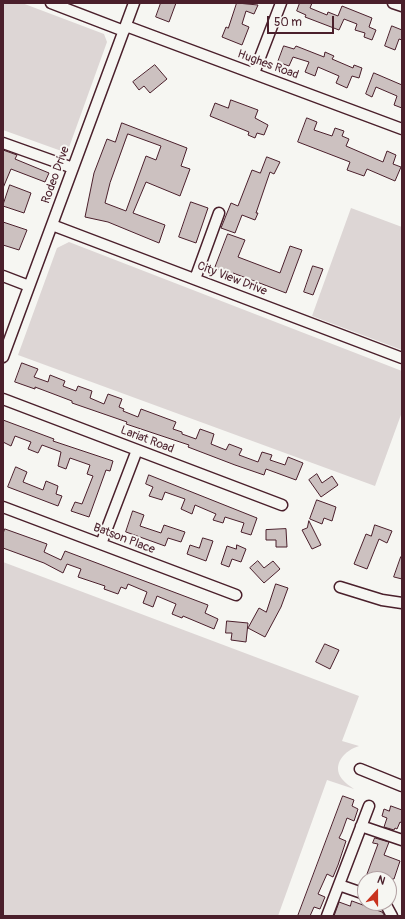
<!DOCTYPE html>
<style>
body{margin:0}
#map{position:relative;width:405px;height:919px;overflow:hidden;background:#f6f6f2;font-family:Pangolin,sans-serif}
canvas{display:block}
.frame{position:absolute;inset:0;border:4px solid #4a1f2b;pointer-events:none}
.north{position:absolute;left:357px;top:871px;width:40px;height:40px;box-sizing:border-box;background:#f6f6f2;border:1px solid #b1a0a2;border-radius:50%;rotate:21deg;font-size:11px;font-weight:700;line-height:16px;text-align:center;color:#4a1f2b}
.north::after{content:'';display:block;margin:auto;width:14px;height:18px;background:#c8321e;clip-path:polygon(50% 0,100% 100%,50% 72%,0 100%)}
.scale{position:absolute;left:267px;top:16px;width:67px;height:18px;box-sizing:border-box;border:2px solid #4a1f2b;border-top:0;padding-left:5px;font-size:12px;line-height:14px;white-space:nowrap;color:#4a1f2b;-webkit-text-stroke:3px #f6f6f2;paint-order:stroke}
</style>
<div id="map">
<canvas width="405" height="919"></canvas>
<div class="frame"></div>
<div class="north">N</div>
<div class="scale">50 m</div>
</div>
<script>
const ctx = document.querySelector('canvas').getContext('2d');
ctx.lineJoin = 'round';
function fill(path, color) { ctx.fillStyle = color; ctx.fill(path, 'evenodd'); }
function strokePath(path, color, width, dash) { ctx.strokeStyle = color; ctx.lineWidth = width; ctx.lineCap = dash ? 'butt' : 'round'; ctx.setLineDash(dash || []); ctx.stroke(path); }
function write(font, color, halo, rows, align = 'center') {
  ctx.font = font + ' Pangolin,sans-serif'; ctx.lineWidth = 4; ctx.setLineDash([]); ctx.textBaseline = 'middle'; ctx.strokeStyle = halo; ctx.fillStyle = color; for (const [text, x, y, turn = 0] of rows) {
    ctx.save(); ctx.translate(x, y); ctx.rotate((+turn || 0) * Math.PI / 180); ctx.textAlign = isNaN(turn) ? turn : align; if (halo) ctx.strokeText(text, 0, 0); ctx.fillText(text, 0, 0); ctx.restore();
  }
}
fill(new Path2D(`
 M3,3h19l82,31 3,8 -40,111 -64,-23z
 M351,208l51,19v123l-90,-34z
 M69,242l333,129v41l-27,74 -357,-131 39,-107z
 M3,562l356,134 -17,45 17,5c-14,4 -28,19 -17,33 3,4 8,7 12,10l-27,-9 -49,136h-275z`), '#ddd6d5');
const building = new Path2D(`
 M161,3h15l-7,19 -13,-5z
 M237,3l21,2 -4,9 -8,-3 -4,13 7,3 -7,18 -20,-8 4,-10 2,1z
 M300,3h12l-2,5 17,7 1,-3 10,4 4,-10 30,12 -3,9 7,3 -4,10 -8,-3 1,-4 -10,-3 2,-6 -13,-5 -5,11 -34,-13 1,-2 -9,-4z
 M392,26l10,4v10l-3,-1 -4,11 -10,-4z
 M284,46l10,3 2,-3 28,11 1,-5 9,4 -2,3 21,9 1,-3 8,3 -3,10 -7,-2 -5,12 -11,-5 3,-7 -21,-9 -3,9 -10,-4 4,-10 -16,-5 -4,9 -11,-4z
 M155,65l12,14 -17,14 -6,-7 -5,4 -6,-8z
 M374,73l28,12v23l-8,-3 3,-9 -21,-9 -4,10 -6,-3z
 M231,100l27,10 -3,8 13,7 -4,10 -7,-2 -2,5 -7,-3 1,-3 -39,-16 5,-13 13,5z
 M307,118l10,4 -3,8 18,6 3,-8 9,3 -2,5 7,3 -3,7 37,16 4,-11 9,4 -3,9 8,3 -6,14 -28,-12 -3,7 -17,-6 3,-8 -52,-20z
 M122,123l65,25 -6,18 9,3 -10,27 -34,-14 -13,31 32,12 -6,18 -51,-21 -23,-5 9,-44 13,-34 8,3zM128,134l33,12 -5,14 -10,-4 -20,55 -21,-8 5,-20z
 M3,150l14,5 -2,4 34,14 -4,9 -34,-13 -8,19z
 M267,157l13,5 -6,12 -4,-2 -14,41h2l-3,7 -13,-5 -7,18 -14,-5 10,-25 7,3 14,-36 8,3z
 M10,185l21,8 -7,20 -21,-7z
 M191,202l17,6 -12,35 -17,-6z
 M3,222l24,8 -8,20 -16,-5z
 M228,234l17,6 -7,17 42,16 10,-27 12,4 -16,43 -53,-20 -1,2 -17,-7z
 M313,266l10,3 -10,26 -9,-3z
 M22,363l16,6 -4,8 14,5 2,-7 15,6 -2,5 13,5 2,-5 14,5 -2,7 14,6 4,-10 14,5 -3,8 5,2 -1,2 15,6 3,-8 35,13 -3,7 9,3v2l14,5 4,-10 14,5 -3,10 15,6 3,-6 13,5 -3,6 19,7 4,-10 10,3 -2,5 15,5 3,-8 15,6 -7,17 -30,-11 -2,6 -29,-10 -47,-18 1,-2 -63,-21 1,-2 -55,-19v-2l-37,-14v2l-20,-7z
 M3,420l51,19 -1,2 60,20 -3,10 -4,-1 -17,47 -18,-6 4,-9 7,2 11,-28 -6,-2 3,-9 -20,-7 -4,11 -8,-3 3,-14 -19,-7 -4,8 -10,-4 3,-7 -16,-6 -4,10 -8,-4z
 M16,467l11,5 -4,10 20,8 3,-9 12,5 -2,8 6,2 -4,10 -50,-19z
 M317,474l5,9 10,-7 6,9 -17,12 -12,-17z
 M149,475l108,43 -6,17 -10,-3 3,-9 -19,-6 -2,6 -10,-3 3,-6 -21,-9 -3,9 -11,-5 4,-10 -20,-7 -3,8 -13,-4 4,-9 -7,-3z
 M317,500l19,7 -4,14 -8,-3 -2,6 -12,-5z
 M133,511l11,4 -4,11 21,7 3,-8 21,7 -4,10 -13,-4 -3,8 -39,-14z
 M309,521l12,24 -9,4 -10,-19 5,-2z
 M375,525l17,6 -5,12 -8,-4 -12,30 -13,-5 12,-30 5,2z
 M5,529l42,15 -3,8 17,8 4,-9 143,54 -3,8 13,6 -4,10 -31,-13 -1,2 -10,-4 4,-10 -19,-8 -4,11 -10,-4 4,-11 -19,-8 -2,5 -5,-2 -3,7 -14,-5 1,-3 -27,-9 3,-8 -14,-5 -4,9 -19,-10 -41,-15v-14z
 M286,529l1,18h-11v-7h-10v-10z
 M203,538l10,3 -7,20 -19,-7 3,-9 9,3z
 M237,545l9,4 -5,13 -9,-3 -3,8 -8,-3 6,-18 9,3z
 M401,557l1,1v21l-8,-2z
 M258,561l6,7 9,-7 7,8 -16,14 -14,-15z
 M276,584l12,4 -7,19 -16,30 -17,-9 11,-20 7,4z
 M227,621l21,2 -2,19 -15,-2 1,-7h-6z
 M325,644l14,6 -9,19 -14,-7z
 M343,796l11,4 -2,6 6,3 -4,12 -7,-3 -5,14 -3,6 7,3 -8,24 -5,12 -6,-3 -9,20 7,3 -5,12 -6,-2 -4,9h-12z
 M391,806l11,4v13l-2,-1 -3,7 -2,-1 -1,2 -10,-3 3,-9 -5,-2 2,-7 5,2z
 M375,838l14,4 -5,13 16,6 -6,18h-13l-14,-5 11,-30 -5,-1z
 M352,901l30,11 3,4h-51l5,-14 11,4z`);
fill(building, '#ccc1c0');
strokePath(building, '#4a1f2b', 1);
const minor = new Path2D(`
 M51,3l73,28
 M393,3l9,3
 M126,26l276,103
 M254,73l27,-70
 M3,143l70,25
 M52,225l350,133
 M3,276l26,10
 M195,279l24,-66
 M3,357l131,-354
 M3,399l279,106
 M3,507l233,88
 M101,544l36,-94
 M340,587l42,13 20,3
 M360,769l42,17
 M361,826l41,14
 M339,885l26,9
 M385,903l7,13
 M327,916l42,-110`);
strokePath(minor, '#4a1f2b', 13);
strokePath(minor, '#f6f6f2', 10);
write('12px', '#4a1f2b', '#f6f6f2', [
 ["Hughes Road",268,65,20],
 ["Rodeo Drive",56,175,-70],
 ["City View Drive",232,279,21],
 ["Lariat Road",147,440,21],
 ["Batson Place",124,539,21]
]);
</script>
